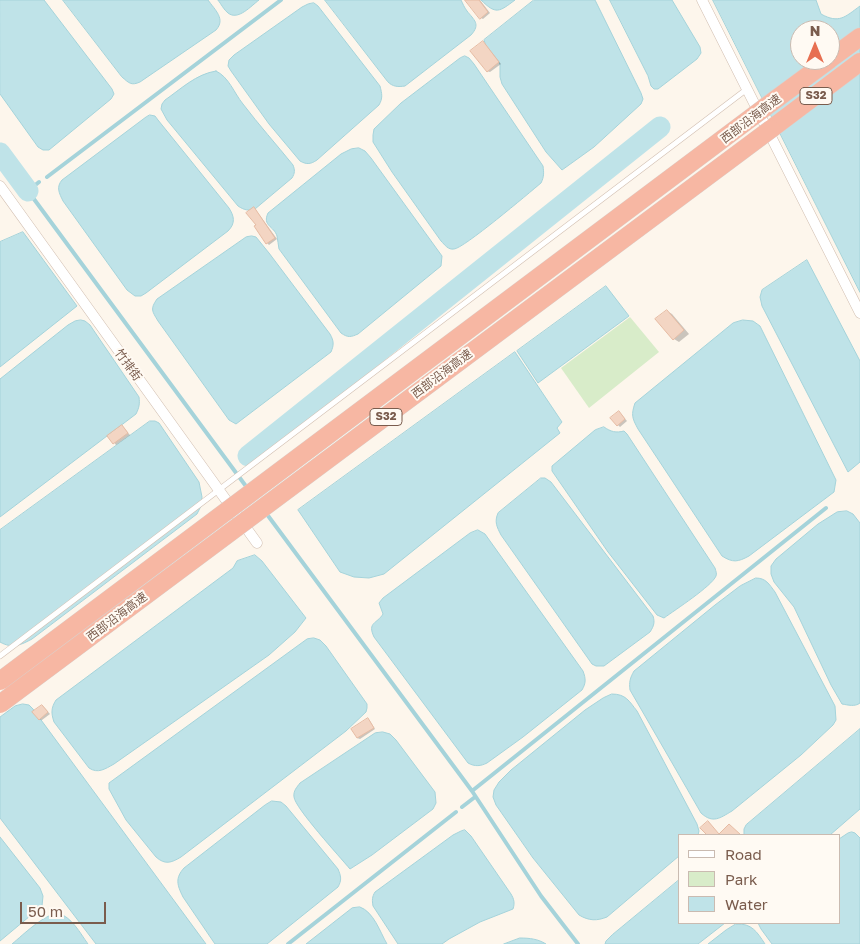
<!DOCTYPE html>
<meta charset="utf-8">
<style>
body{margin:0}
#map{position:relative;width:860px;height:944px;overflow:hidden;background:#fdf6ec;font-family:"Golos Text",sans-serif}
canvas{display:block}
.legend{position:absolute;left:678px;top:834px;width:162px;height:90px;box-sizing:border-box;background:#fffaf3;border:1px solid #cabbb1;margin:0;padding:6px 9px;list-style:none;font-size:15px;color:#7a5c4d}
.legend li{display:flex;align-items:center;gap:10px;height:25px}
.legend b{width:25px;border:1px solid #cabbb1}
.north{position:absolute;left:790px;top:20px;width:50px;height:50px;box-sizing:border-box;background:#fffaf3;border:1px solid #cabbb1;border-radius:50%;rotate:0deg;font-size:14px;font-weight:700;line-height:20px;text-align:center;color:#7a5c4d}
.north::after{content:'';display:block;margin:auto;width:18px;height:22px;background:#e76f51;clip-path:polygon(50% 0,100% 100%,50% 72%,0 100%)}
.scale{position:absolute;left:20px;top:902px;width:86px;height:22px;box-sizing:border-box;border:2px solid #7a5c4d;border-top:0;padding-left:6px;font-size:15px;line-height:18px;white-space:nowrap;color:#7a5c4d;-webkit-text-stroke:4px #fffaf3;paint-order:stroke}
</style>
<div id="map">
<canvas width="860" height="944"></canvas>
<ul class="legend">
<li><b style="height:6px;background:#fff"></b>Road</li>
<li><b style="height:14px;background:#d8ecc9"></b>Park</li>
<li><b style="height:14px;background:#bfe3e8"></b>Water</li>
</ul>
<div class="north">N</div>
<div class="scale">50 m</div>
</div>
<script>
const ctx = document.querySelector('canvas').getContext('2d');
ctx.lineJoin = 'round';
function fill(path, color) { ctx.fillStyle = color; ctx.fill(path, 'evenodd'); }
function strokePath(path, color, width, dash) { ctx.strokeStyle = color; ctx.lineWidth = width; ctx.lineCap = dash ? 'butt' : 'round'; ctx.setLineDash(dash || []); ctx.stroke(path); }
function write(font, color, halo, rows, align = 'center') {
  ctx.font = font + ' "Golos Text","Noto Sans SC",sans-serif'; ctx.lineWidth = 4; ctx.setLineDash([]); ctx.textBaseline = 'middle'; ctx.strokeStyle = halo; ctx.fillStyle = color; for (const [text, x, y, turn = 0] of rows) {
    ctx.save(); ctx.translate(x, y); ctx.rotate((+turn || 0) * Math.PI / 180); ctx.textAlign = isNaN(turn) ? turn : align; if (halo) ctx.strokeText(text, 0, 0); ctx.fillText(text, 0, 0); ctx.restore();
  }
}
fill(new Path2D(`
 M630,317l29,35 -70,56 -28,-40z`), '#d8ecc9');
const water = new Path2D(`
 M0,0h44l68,89 2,5 -3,5 -62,51h-6l-5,-3 -38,-53z
 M63,0h145c7,10 18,19 8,30l-76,52c-9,4 -11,1 -18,-5z
 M218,0h41c-8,6 -21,21 -31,13 -4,-3 -7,-9 -10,-13z
 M325,0h136c2,4 3,7 6,11 7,9 14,13 4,24l-66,51c-7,1 -12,1 -17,-4z
 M481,0h34c-16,12 -19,15 -34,0z
 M534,0h61l46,93 2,6 -2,5 -47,43 -32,23 -16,-18 -44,-68 -2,-7v-13l-13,-15 -3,-9z
 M610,0h62l28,47 1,6 -4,6 -39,30h-4l-3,-3 -3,-10z
 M713,0h103l5,14c18,10 24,3 39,-8v286zM800,30h30v30h-30z
 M314,3l4,3 62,80c2,8 3,12 -1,19l-62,55c-6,4 -10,5 -17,1l-31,-37 -38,-53 -3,-5 1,-6 5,-5 68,-48 6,-3z
 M465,56l4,2 5,6 69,102c1,7 1,11 -2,17 -12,10 -78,66 -87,66 -6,1 -9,-4 -13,-8l-49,-69 -19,-30v-7l1,-6 27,-26 59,-45z
 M216,71c13,6 18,22 27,33 16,21 33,40 50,61 2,5 2,8 -1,13l-37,31c-7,2 -11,1 -17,-3l-71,-86 -6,-11 1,-5 3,-4c16,-11 31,-26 51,-29z
 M150,115l5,1 3,4 71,88c5,8 7,15 -1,23l-82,62 -5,3h-6l-8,-6 -64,-89c-4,-8 -7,-14 -1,-21l84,-63z
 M359,148l6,3 6,7 71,98 -1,10 -83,68c-7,3 -10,4 -17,-1l-62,-84c-1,-4 -1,-9 -2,-13 -3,-10 -15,-10 -9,-23l73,-59 10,-5z
 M23,232l54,74 -77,61v-125z
 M252,236l4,1 13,16 61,81c4,7 4,11 1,18l-95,72 -7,-4 -71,-99c-6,-10 -8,-12 -1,-22l89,-62z
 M807,260l53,101v101l-12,10 -86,-166 -2,-9 2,-7z
 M606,286l23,30 -91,67 -21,-32z
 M81,320l4,1 5,4 49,72c1,7 0,11 -3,17l-136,103v-138l68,-54 7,-4z
 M743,320l10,1 7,5 76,154 -2,12 -85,64c-11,6 -16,7 -27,0l-84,-127c-6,-11 -7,-14 -3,-26l98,-80z
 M515,352l47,70 -5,6 3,5 -176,141 -15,4 -15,-1 -14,-5 -42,-62z
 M150,421h5l4,2 40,59 3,15 -1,9 -4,8 -165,125c-11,6 -20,10 -32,3v-112z
 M604,427c7,5 12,6 20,4l3,3 88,134c1,4 2,5 1,8 -4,10 -41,34 -52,42l-7,-3 -49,-63 -56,-81v-5l43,-36z
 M541,478h4l6,4 102,134c2,6 1,10 -3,16l-46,34h-8l-4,-2 -91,-129c-4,-8 -7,-13 -3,-22z
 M847,511l6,3 7,9v180c-5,4 -12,2 -18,1l-11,-19 -37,-78 -20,-25 -3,-8v-8l5,-7 42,-35 19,-12z
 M478,530l7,4 98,137c3,8 3,12 -1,19l-59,47 -36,26c-6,3 -12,4 -19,0l-94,-126c-7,-15 3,-13 9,-23l-4,-11 4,-5 87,-65z
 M255,555l7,6 44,57 -11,14 -26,23 -155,109c-9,5 -16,10 -25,4l-35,-46c-3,-9 -3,-14 2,-22l177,-132 4,-7z
 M756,578c10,0 13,6 19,14l60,114 1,14 -3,5 -32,30 -69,56c-12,7 -19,13 -31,2l-71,-123c-1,-8 0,-12 4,-19l81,-66 25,-19z
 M314,638l6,2 6,6 41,58v4l-1,4 -20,19 -165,126c-10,6 -16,8 -25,0l-30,-37 -17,-31v-6l198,-144z
 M612,694c14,0 17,7 25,17l60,113 2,7 -1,4h-19v21l-72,61c-10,4 -18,4 -28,-2l-46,-57 -37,-53 -3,-8 1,-7 5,-8 12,-12 74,-60 18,-12z
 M23,704l6,1 4,4 173,235h-110l-96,-126v-101l15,-11z
 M860,729v80l-30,26h-86v-6l2,-4z
 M383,732l7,2 6,6 39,52 1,11 -3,6 -61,46 -22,14c-10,-12 -55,-61 -56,-72 -1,-6 3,-10 6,-14l75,-50z
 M272,801l9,1 5,4 52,63c3,7 4,11 0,18l-71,57h-52l-32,-47c-6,-12 -8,-19 1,-29l81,-63z
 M465,830l6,6 40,58c3,5 4,9 2,15l-33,13 -31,17 -7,5h-44l-25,-38c-1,-6 -1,-9 2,-14l78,-57 8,-4z
 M852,832l3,1 5,5v106h-88l-11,-15 -3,-6h81v-84l9,-6z
 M0,837l40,51 3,8 -1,10 -42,35z
 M679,880v43h46l-27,21h-93l1,-3 6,-6z
 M360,907c14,5 20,25 27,37h-81l46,-36z
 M58,913c14,4 22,20 30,31h-76c12,-10 31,-29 46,-31z
 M736,924c16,-1 21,8 29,20h-57l18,-14z
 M520,938c10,0 18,1 26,6h-42z`);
fill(water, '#bfe3e8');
strokePath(water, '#a5d3da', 1);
fill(new Path2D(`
 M472,0h8l10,13 -7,6 -2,-1z
 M485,44l16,20 -11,8 -3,-1z
 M254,209l2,1 21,29 -8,6 -2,-2 -12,-16 3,-2z
 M667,311l5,3 17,20 -10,8 -5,-3z
 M621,414l6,7 -7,6 -2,-2z
 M122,426l8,9 -14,10 -7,-9z
 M43,706l7,8 -8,6 -3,-1z
 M368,719l2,2 5,8 -15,10 -3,-1z`), '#0003');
strokePath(new Path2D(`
 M47,177l234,-177
 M39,182l-11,9 220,298
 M266,513l206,278 69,105 37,48
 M472,791l354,-283
 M462,807l13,-10
 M288,944l168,-132`), '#a5d3da', 4);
strokePath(new Path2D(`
 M0,153l28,38
 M248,456l412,-329`), '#bfe3e8', 21);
const building = new Path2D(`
 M465,0h14l9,12 -8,7z
 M483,41l16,21 -12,10 -17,-21z
 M254,207l21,31 -9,6 -12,-18 2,-1 -10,-12z
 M667,310l17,20 -11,10 -18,-21z
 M619,411l6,8 -8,7 -7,-8z
 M122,425l6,8 -15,11 -6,-8z
 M42,705l6,7 -9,8 -7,-8z
 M368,718l6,10 -17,10 -6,-9z
 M708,821l11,13 10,-10 12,11h-34l-7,-7z`);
fill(building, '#f3d5c3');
strokePath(building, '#e6bba3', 1);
const lane = new Path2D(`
 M0,656l747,-567`);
const street = new Path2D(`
 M702,0l158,313
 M0,186l257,357`);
const highway = new Path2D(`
 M830,59l30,-22
 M764,108l65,-48
 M771,129l89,-67`);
strokePath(lane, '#d1beb0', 6);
strokePath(street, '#d1beb0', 11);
strokePath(highway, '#dad1cd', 19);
strokePath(lane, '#fff', 5);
strokePath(street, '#fff', 10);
strokePath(highway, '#f7b7a3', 18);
const highwayBridge = new Path2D(`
 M0,681l764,-573
 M0,704l771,-575`);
strokePath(highwayBridge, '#dad1cd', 19, []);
strokePath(highwayBridge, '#f7b7a3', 18);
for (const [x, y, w] of [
 [816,96,32],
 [386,417,32]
]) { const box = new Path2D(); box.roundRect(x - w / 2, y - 8.5, w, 17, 4); ctx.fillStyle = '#fffaf3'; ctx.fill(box); strokePath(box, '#7a5c4d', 1); }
write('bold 11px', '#7a5c4d', null, [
 ["S32",816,96],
 ["S32",386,417]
]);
write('12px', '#7a5c4d', '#fffaf3', [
 ["西部沿海高速",751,119,-37],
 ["竹排街",128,365,54],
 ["西部沿海高速",442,374,-37],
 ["西部沿海高速",117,617,-37]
]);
</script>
